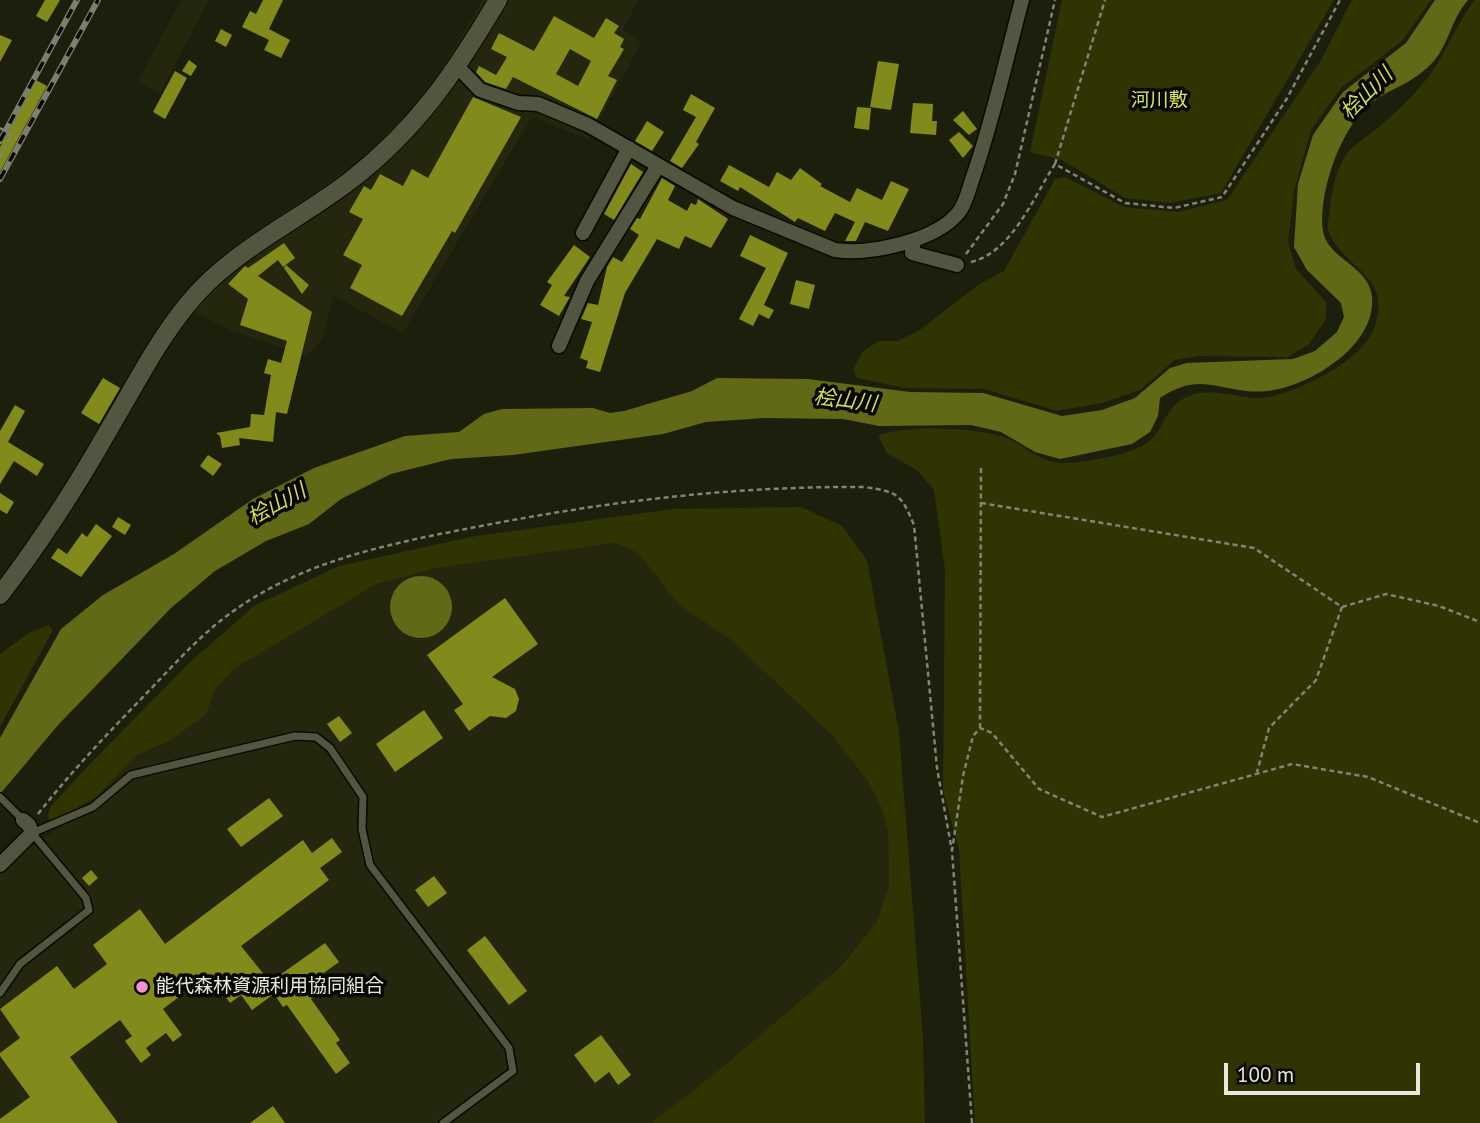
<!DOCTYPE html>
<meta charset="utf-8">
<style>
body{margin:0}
#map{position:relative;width:1480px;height:1123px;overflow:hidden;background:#1d1f0d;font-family:"PT Sans",sans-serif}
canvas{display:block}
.scale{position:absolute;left:1224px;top:1063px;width:196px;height:32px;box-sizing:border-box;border:4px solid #e7e9dd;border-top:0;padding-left:9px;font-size:21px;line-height:24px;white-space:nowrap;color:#e7e9dd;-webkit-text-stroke:5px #080803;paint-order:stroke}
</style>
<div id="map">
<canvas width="1480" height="1123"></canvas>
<div class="scale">100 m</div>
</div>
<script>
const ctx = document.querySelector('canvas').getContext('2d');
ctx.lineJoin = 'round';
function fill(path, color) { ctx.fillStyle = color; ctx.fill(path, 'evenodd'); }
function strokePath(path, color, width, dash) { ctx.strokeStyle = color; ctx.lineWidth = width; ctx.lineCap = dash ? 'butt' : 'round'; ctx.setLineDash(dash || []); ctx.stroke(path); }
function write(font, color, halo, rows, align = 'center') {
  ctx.font = font + ' "PT Sans","Noto Sans JP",sans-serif'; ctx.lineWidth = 7; ctx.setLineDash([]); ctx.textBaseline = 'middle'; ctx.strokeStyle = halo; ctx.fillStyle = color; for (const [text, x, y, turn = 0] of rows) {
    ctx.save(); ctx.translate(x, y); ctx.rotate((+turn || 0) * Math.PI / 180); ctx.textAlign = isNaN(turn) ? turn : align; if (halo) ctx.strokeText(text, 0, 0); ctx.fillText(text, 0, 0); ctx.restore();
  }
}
fill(new Path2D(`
 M181,0h28l-49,93 -22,-12z
 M483,0h155l-15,30 18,13 -52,96 -57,-22 -129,216 -69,-37 -12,43 -14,17 -78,-26 -54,-26 65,-63 121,-82 64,-65z
 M614,543l24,10 41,52 51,34 36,32 67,65 36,47 12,24 7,26 1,52 -12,36 -36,44 -122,105 -68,53h-651v-250l12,-14 38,-25 46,-37 41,-42 31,-13 38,-27 9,-25 20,-22 142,-84 60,-16z`), '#24270d');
fill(new Path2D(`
 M1062,0h272l-113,193 -51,10 -45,-5 -63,-38 -32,-8z
 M1352,0h79l-29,41 -61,47 -30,42 -17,61 -6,50 8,28 30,33v17l-17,25 -21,13 -89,-1 -24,4 -35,30 -38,13 -45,8 -73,-22 -80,-1 -47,-10 -4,-8 10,-19 16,-10h18l23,-11 58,-45 26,-14 51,-92 10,-2 59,30 54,5 49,-12 94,-140z
 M1475,0h5v1123h-505l-16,-274 -16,-58 2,-221 -11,-80 -16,-19 -31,-18 -9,-17c26,-12 98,-8 126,1 21,8 33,24 57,26 18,1 67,-8 83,-18 24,-14 17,-44 55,-52 22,-4 47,8 69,4 34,-7 95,-36 107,-71 17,-50 -30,-57 -46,-93 -3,-7 1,-19 1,-26 2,-17 7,-41 18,-55 7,-8 17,-14 25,-20 21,-18 39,-34 56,-56 18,-24 27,-53 46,-76z
 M801,507l41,19 25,34 32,172 24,306 2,85h-274l68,-53 123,-105 35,-44 12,-36 -1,-52 -7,-26 -12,-24 -36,-47 -103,-97 -51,-34 -41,-52 -23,-10 -178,25 -60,16 -142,84 -20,22 -9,25 -38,27 -31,13 -41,42 -44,26 -5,-7 4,-10 34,-37 104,-106 65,-57 85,-40 131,-29 202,-28z
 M48,625l5,5 -53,97v-73l27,-20z`), '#303302');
fill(new Path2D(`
 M1435,0h33c-18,21 -20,48 -37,64 -21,21 -36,22 -57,37 -32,22 -56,91 -51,129 4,34 62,36 47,87 -5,16 -18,32 -31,42 -25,20 -61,36 -93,32 -37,-5 -51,-16 -86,7l-2,18 -8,16 -18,12 -72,15 -25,-7 -34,-20 -30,-7 -92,1 -36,-7 -79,-1 -58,4 -43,12 -150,21 -62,4 -60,15 -50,25 -32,25 -43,17 -51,30 -44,37 -112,116 -59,70v-56l61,-109 42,-34 71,-41 79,-55 61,-31 91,-32 54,-4 25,-18 18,-5 91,-1 17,5 14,-2 68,-20 25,-13 91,1 102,13 73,1 79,23 40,-6 33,-12 35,-30 17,-5 106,-4 22,-8 22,-19 7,-15 -3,-14 -34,-33 -13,-23 4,-63 15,-49 30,-43 63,-49z
 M390 607a31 31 0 1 1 62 0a31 31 0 1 1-62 0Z`), '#626916');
fill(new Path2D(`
 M45,0h15l-13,22 -11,-6z
 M263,0h20l-14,29 21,11 -9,18 -17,-8 5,-10 -27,-13 8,-16 6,3z
 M554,16l40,22 12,-20 13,8 -5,7 10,6 -4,8 4,2 -16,27 9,4 -20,39 -84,-42 -7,12 -21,-7 -9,-10 3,-6 17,9 11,-18 -16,-8 8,-16 35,18zM570,49l21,12 -13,25 -22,-12z
 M221,29l11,6 -6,12 -11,-6z
 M0,35l12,5 -12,22z
 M189,60l8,6 -6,10 -9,-5z
 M878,61l21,3 -8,46 -21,-3z
 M175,71l12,7 -22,41 -12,-7z
 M36,80l11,6 -47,86v-25z
 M691,94l24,14 -19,34 3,2 -17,24 -12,-7 26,-44 -13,-7z
 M473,97l48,20 -66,116 -3,-2 -50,85 -52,-28 12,-23 -19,-10 20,-36 -14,-7 15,-26 7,4 9,-16 23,12 9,-17 16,9z
 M913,103l20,1 -1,17h5l-1,14 -26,-2z
 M857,107l14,1 -2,22 -15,-2z
 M963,111l14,18 -8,6 -16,-15z
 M647,121l17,11 -12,19 -17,-10z
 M959,132l14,14 -10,12 -14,-18z
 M631,164l12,8 -29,48 -10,-6z
 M729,165l40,22 8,-15 14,8 9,-12 22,16 -2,2 30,16 7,-14 25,12 9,-19 18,8 -21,42 -23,-9 -9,19h-11l10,-19 -20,-9 -10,18 -27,-13 -3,4 -55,-35 -2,4 -18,-10z
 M662,178l13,8 -7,14 19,11 4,-8 5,2 2,-6 30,20 -17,29 -26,-12 -6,13 -22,-10 -32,54 -25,79 -14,-4 2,-7 -8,-3 12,-36 -11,-3 7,-16 10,2 9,-38 6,-10 9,5 17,-27 -9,-6 7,-11 3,1z
 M750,235l38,18 -24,52 10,5 -5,9 -10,-5 -6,12 -14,-7 27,-51 -26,-12z
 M284,243l11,15 -12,9 -5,-7 -20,16 54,36 -25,102 -11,-2 -3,30 -34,-4 1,7 -18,3 -2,-12 -4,-3 34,-6 1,-13 13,1 7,-40 -7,-2 4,-14 13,4 6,-22 -47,-16 8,-26 -20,-15 17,-18 3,2z
 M574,245l16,12 -26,39 6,1 -11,19 -19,-11 12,-20 -5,-3z
 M286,265l23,20 -7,9 -18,-26z
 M796,280l19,5 -6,24 -19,-5z
 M103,378l17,10 -21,36 -18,-11z
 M15,405l10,6 -17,31 36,22 -7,12 -23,-15 -14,23v-53z
 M208,455l14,9 -9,12 -13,-10z
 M0,493l14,9 -7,12 -7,-4z
 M118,517l13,8 -6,10 -13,-8z
 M96,524l16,12 -31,41 -30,-19 7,-10 9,6 15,-21 5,4z
 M505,598l33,46 -46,33 23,12 4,10 -3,12 -10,7 -16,-2 -21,15 -15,-21 9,-6 -36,-49z
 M424,710l19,28 -48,34 -19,-28z
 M339,716l13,17 -12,9 -13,-18z
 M269,798l14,18 -42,31 -14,-18z
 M332,838l10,14 -22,16 9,12 -88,66 29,36 55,-39 14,19 -28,20 8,11 -8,6 29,41 -4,3 14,20 -14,11 -49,-69 -4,2 -9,-13 -22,16 -11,-15 -11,8 -21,-29 -46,35 19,26 -9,7 -7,-9 -20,15 5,7 -10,8 -16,-22 7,-5 -12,-16 -50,37 48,66h-118v-4l30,-22 -30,-41v-3l20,-15 -20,-29 57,-43 17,23 33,-25 -14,-19 47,-36 25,35 138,-104 9,13z
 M91,870l7,8 -9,8 -7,-8z
 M434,876l13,17 -19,14 -13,-17z
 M485,936l42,55 -18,14 -42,-55z
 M601,1035l30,40 -13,10 -9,-13 -14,11 -21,-28z
 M273,1106l12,17h-35z`), '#828a1b');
const service = new Path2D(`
 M0,797l23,23
 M0,993l20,-29 69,-54 -3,-12 -54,-65 61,-26 38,-32 164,-39 21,1 14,11 33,49 -1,32 8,36 139,183 4,23 -70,52`);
const minor = new Path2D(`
 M458,67l22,23 38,13 20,1 50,21 145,83 102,42c35,5 101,-9 124,-38 7,-9 10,-24 14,-35 20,-57 33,-118 49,-177
 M583,233l46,-85
 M914,240l-2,13 45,12
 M559,346l28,-65 71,-115
 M0,865l32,-32 -3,-8 -6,-5`);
const tertiary = new Path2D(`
 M0,595c40,-52 75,-106 108,-164 25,-42 48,-88 79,-126 43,-54 111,-84 164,-125 67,-52 105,-109 147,-180`);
strokePath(service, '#080900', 10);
strokePath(minor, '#080900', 17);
strokePath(tertiary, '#080900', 20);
strokePath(new Path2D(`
 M0,157l12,-22
 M1055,164l50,-164
 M966,254l37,-50 12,-30 40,-174
 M971,262c41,-10 62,-64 84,-98l70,39 49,5 48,-11 64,-97 54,-100
 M981,503l273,45 88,59 -26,73 -47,48 -12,44
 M1342,607l44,-13 53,12 41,16
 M980,728l1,-261
 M38,814c33,-42 69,-80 106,-118 27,-28 53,-58 84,-81 73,-55 165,-72 253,-89 129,-25 253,-40 384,-39 33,5 36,7 49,38l23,243 15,83
 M972,1123l-20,-272 11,-75 10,-40 7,-8 12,5 47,56 63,28 190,-53 76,13 112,46`), '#828475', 2.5, [5, 3.5]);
strokePath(service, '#525540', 7);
strokePath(minor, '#525540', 14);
strokePath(tertiary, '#525540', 18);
const rail = new Path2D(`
 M0,141l77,-141
 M0,179l98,-179`);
strokePath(rail, '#7c7e6f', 6);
strokePath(rail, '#080803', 3.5, [10]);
strokePath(new Path2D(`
 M0,128l12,7`), '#828475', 2.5, [5, 3.5]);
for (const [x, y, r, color] of [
 [142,987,7,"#f890cc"]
]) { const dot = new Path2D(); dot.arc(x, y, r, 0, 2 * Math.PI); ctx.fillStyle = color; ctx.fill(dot); strokePath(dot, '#080803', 2.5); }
write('19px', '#d8e45e', '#080803', [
 ["河川敷",1159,101]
]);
write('19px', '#e7e9dd', '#080803', [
 ["能代森林資源利用協同組合",156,987]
], 'left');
write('italic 21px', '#d2de57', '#080803', [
 ["桧山川",1367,94,-45],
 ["桧山川",845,401,7],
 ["桧山川",277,505,-29]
]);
</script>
